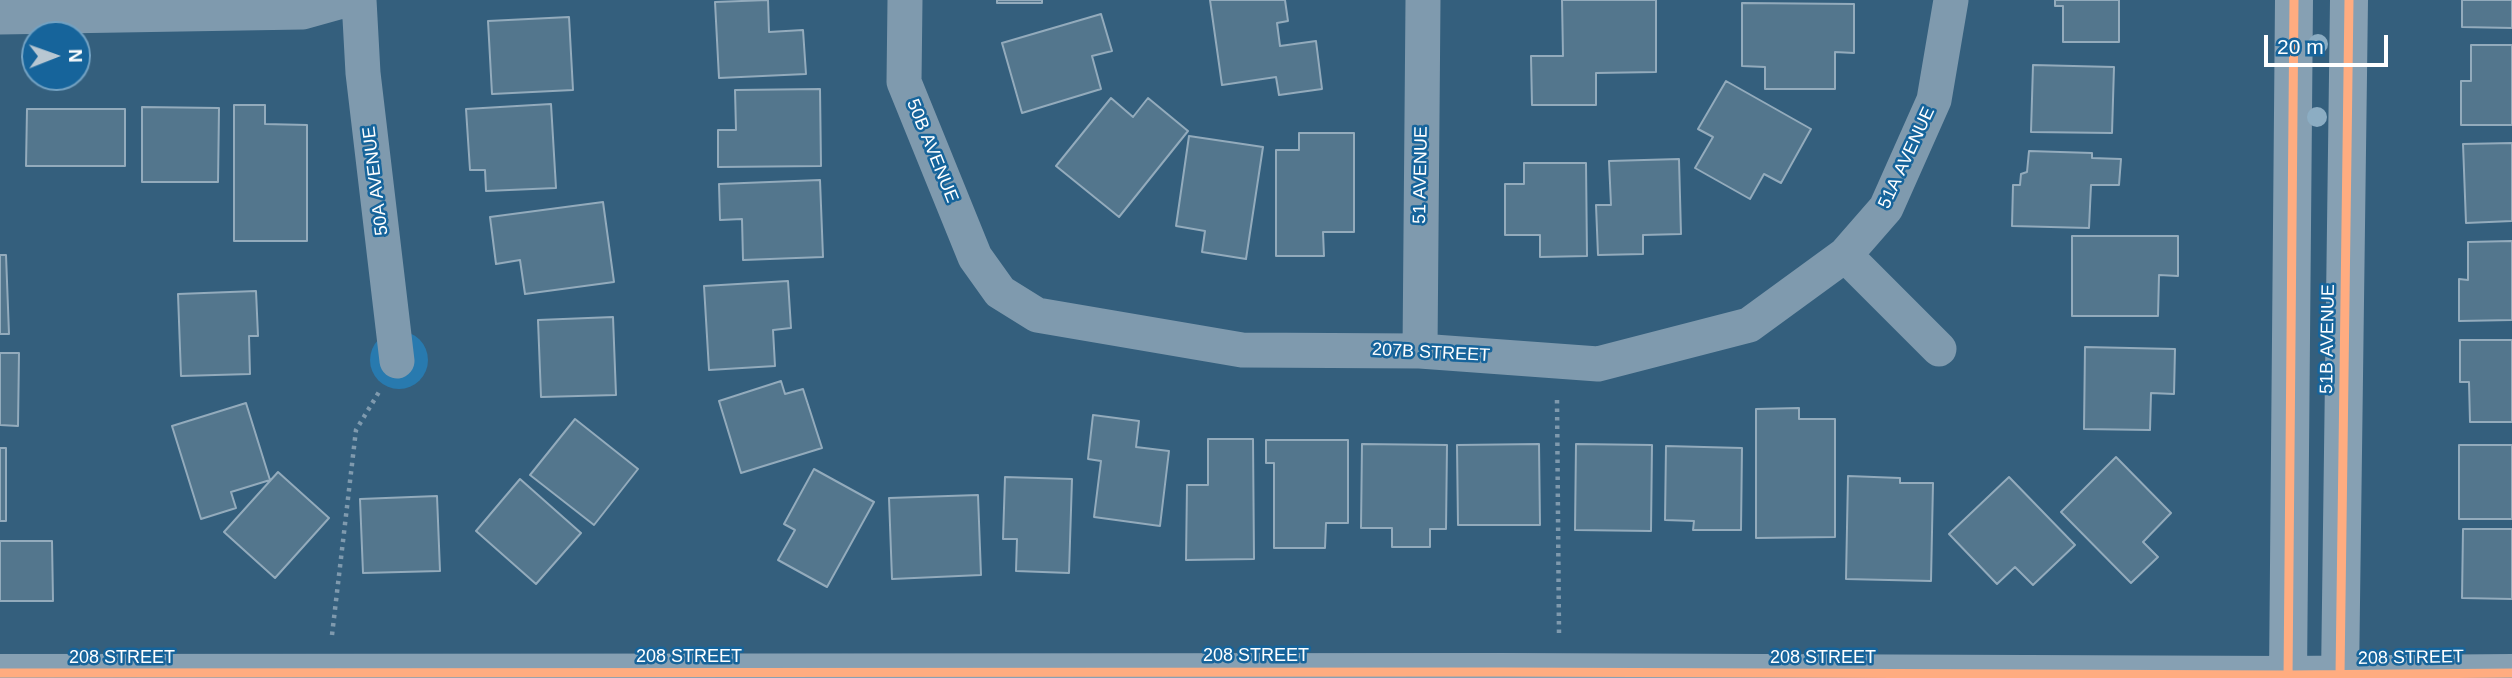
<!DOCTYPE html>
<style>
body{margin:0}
#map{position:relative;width:2512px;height:678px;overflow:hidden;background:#345f7d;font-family:Helvetica,sans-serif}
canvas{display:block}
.north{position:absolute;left:21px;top:21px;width:70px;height:70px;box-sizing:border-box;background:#16649b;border:2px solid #73a2c3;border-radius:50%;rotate:89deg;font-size:19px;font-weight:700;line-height:28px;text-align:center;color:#fff}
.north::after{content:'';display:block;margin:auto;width:24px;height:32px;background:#b8c7d2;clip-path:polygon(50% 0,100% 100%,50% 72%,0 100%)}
.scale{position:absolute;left:2264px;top:35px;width:124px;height:32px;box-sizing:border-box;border:4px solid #fff;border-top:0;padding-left:9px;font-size:21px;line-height:24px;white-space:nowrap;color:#fff;-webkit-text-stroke:5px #16649b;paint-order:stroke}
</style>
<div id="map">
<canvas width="2512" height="678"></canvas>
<div class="north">N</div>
<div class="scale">20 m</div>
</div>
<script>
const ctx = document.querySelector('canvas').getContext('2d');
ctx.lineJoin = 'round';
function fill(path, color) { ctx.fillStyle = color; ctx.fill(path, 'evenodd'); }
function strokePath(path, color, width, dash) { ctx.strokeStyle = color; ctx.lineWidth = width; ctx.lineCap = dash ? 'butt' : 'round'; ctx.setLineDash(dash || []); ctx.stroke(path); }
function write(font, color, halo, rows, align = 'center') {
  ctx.font = font + ' Helvetica,sans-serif'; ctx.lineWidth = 5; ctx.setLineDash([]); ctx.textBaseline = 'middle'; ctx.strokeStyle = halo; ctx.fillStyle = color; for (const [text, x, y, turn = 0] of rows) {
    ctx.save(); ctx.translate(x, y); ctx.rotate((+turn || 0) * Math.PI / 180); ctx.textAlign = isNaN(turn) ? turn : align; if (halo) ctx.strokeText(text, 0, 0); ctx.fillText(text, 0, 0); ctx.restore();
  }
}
fill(new Path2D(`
 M370 360a29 29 0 1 1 58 0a29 29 0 1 1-58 0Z`), '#287aaf');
const building = new Path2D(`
 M768,0l1,32 34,-2 3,44 -87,4 -4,-76z
 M997,0h45v3h-45z
 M1210,0h75l3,21 -11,2 3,23 36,-5 6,48 -43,6 -3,-18 -54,8z
 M1562,0h94v72l-60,1v32h-64l-1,-49h32z
 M2055,0h64v42h-56v-36h-8z
 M2462,0h50v28l-50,-1z
 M1742,3l112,1v49l-19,-1v37h-70v-22l-23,-1z
 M1101,14l11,37 -20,5 9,33 -79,24 -20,-70z
 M569,17l4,73 -81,4 -4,-73z
 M2471,45h41v80h-51v-44h10z
 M2033,65l81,2 -2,66 -81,-1z
 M1726,81l85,48 -30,54 -17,-9 -14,25 -55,-31 18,-31 -15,-8z
 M820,89l1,77 -103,1v-37h18l-1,-40z
 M1111,98l22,19 15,-19 40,33 -69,86 -63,-51z
 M551,104l5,84 -70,3 -1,-21h-15l-4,-61z
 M234,105h31v19l42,1v116h-73z
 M142,107l77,1 -1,74h-76z
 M27,109h98v57h-99z
 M1299,133h55v99h-31l1,24h-48v-106h23z
 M1189,136l74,11 -17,112 -44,-7 3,-21 -29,-5z
 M2512,143v78l-46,2 -3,-79z
 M2029,151l63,2v5l29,1 -2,26h-28l-2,43 -77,-2 1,-41h7l1,-11 6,-2z
 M1679,159l2,75 -38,1v19l-45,1 -2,-50h15l-2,-44z
 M1524,163h62l1,93 -47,1v-22h-35v-51h19z
 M820,180l3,77 -80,3 -1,-41 -22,1 -1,-36z
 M603,202l11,80 -89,12 -5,-34 -24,4 -6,-47z
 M2072,236h106v40l-19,-1 -1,41h-86z
 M2512,241v79l-53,1v-42l9,1v-38z
 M0,255h6l3,79h-9z
 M788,281l3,47 -18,2 2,36 -66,4 -5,-84z
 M256,291l2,45h-9l1,38 -69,2 -3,-82z
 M613,317l3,78 -75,2 -3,-77z
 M2460,340h52v82h-42l-1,-40h-9z
 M2085,347l90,2 -1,45 -23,-1 -1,37 -66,-1z
 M0,353h19l-1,73 -18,-1z
 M781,381l4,13 18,-5 19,59 -81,25 -22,-72z
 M246,403l24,77 -39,12 5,16 -35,11 -29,-93z
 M1799,408v11h36v118l-79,1v-129z
 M1093,415l46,6 -3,26 33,4 -9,75 -66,-9 7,-56 -13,-2z
 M575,419l63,50 -44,56 -64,-50z
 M1208,439h45l1,120 -68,1 1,-75h21z
 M1266,440h82v83h-22l-1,25h-51v-85h-8z
 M1362,444l85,1 -1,84h-16v18h-38v-19h-31z
 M1539,444l1,81h-82l-1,-80z
 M1576,444l76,1 -1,86 -76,-1z
 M2459,445h53v74h-53z
 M1666,446l76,2 -1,82h-48l1,-9 -29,-1z
 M0,448h6v73h-6z
 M2116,457l55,56 -28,29 15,15 -27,26 -70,-71z
 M814,469l60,33 -47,85 -49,-27 17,-30 -11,-6z
 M278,472l51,46 -54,60 -51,-46z
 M1848,476l52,2v5h33l-2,98 -85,-2z
 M1005,477l67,2 -3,94 -53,-2 1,-32h-14z
 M2009,477l66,68 -42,40 -18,-18 -18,17 -48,-50z
 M520,479l61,54 -45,51 -60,-53z
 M978,495l3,80 -89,4 -3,-81z
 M437,496l3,75 -77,2 -3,-74z
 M2463,529h49v70l-50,-1z
 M0,541h52l1,60h-53z`);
fill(building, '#53768d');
strokePath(building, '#93abbc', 2);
strokePath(new Path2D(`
 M1557,400l2,233
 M332,635l24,-205 23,-38`), '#7f9aae', 4.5, [3.5, 5]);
strokePath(new Path2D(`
 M359,0l4,73 34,288
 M905,0l-1,82 71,175 25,35 37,23 205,35 178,1 178,13 151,-39 96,-70 41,-47 48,-108 17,-100
 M0,17l303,-5 43,-12
 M1845,255l94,94
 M1420,351l3,-351`), '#7f9aae', 35);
strokePath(new Path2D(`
 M0,673l1503,-1 785,3 224,-2
 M2288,678l6,-678
 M2340,678l9,-678`), '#86a0b3', 38);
strokePath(new Path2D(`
 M0,673l1503,-1 785,3 224,-2
 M2340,675l9,-675
 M2288,678l6,-678`), '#ffac80', 9);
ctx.fillStyle = '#8cadc3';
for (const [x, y] of [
 [2318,44],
 [2317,117]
]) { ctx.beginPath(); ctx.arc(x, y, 10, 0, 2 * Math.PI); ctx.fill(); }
write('18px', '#fff', '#16649b', [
 ["50B AVENUE",932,151,68],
 ["51A AVENUE",1907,158,-65],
 ["51 AVENUE",1421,175,-89],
 ["50A AVENUE",376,181,-97],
 ["51B AVENUE",2328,339,-89],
 ["207B STREET",1431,353,3],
 ["208 STREET",1256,656],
 ["208 STREET",689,657],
 ["208 STREET",122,658],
 ["208 STREET",1823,658],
 ["208 STREET",2411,658,-1]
]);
</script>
